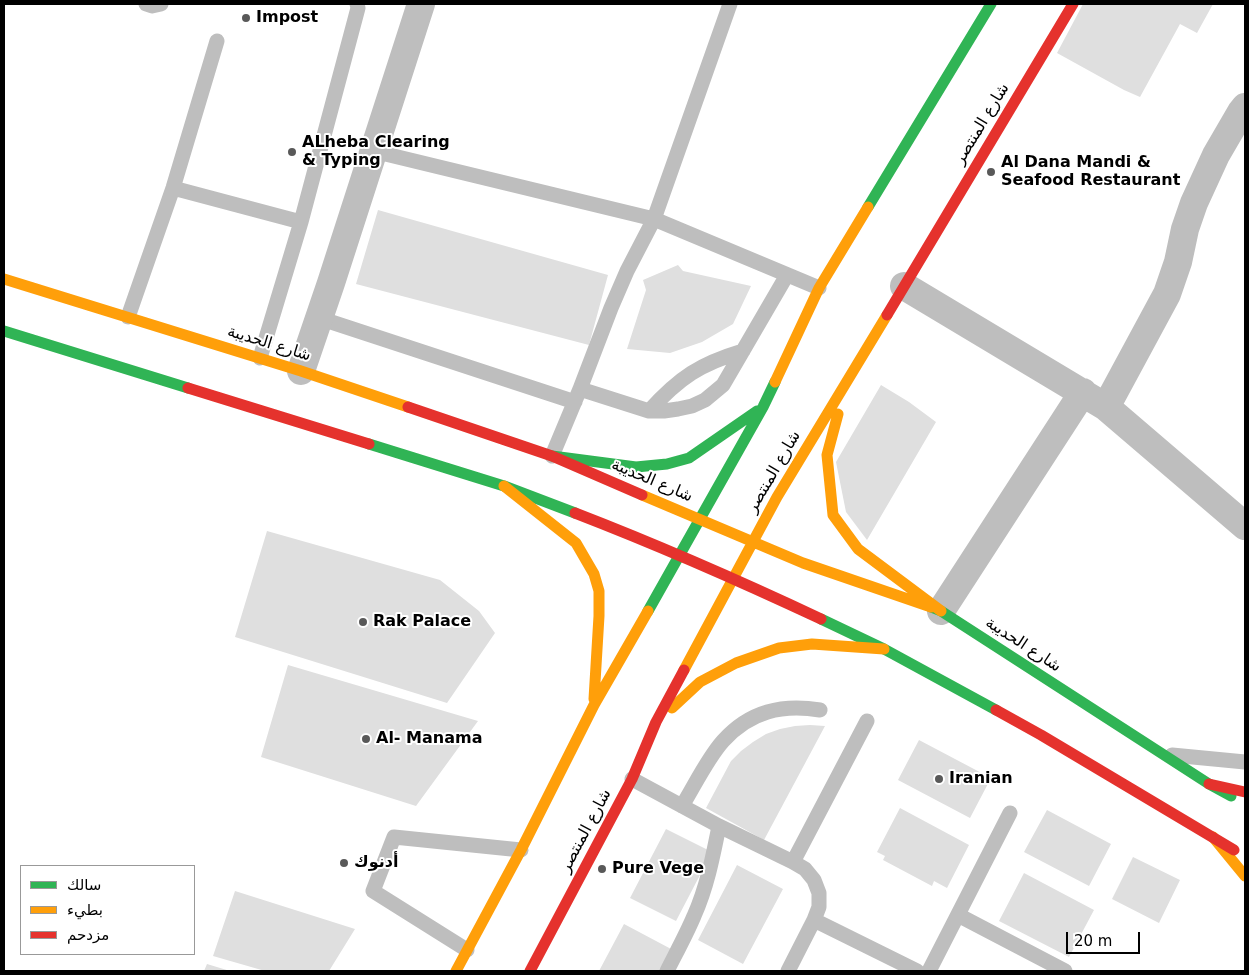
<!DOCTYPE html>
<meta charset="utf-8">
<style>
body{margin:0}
#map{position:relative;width:1249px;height:975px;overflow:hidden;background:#fff;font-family:"DejaVu Sans","Noto Sans Arabic",sans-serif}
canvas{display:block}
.frame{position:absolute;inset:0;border:5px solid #000;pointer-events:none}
.legend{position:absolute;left:20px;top:865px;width:175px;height:90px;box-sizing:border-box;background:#fff;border:1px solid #999;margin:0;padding:6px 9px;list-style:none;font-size:15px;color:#000}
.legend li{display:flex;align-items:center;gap:10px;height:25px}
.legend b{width:25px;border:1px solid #999}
.scale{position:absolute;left:1066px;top:932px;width:74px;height:22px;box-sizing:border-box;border:2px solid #000;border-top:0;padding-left:6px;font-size:15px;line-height:18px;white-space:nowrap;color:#000;-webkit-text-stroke:4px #fff;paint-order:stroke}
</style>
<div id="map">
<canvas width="1249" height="975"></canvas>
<div class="frame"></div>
<ul class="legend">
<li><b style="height:6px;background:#30b455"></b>سالك</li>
<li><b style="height:6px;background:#ff9f0a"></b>بطيء</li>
<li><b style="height:6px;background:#e5322d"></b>مزدحم</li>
</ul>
<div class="scale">20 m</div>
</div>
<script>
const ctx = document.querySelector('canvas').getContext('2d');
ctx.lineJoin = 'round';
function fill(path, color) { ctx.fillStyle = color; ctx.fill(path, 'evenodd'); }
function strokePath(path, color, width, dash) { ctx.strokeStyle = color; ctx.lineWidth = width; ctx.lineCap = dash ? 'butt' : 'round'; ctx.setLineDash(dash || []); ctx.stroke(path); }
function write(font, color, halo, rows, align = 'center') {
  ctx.font = font + ' "DejaVu Sans","Noto Sans Arabic",sans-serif'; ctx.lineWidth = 4; ctx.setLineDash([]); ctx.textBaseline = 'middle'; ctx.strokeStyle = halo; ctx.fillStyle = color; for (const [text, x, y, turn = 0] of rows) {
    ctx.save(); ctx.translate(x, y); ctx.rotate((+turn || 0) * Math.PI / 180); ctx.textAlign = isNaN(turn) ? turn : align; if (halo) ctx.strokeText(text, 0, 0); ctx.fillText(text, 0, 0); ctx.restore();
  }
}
fill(new Path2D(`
 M1083,4h130l-16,29 -17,-9 -40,73 -16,-7 -67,-37z
 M378,210l230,65 -19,70 -233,-61z
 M678,265l5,6 68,15 -18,38 -31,18 -32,11 -43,-4 19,-59 -3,-10z
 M881,385l28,17 27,20 -69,118 -21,-28 -10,-50z
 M267,531l173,49 39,31 16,22 -48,70 -212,-66z
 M288,665l190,56 -62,85 -155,-49z
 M810,725l15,1 -61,114 -58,-32 25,-47 10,-10 12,-9 13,-8 14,-5 15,-3z
 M919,740l72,38 -21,40 -72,-38z
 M900,808l69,37 -22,43 -13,-7 -2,5 -49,-26 2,-4 -8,-4z
 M1047,810l64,34 -22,42 -65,-34z
 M666,829l46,23 -36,69 -46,-23z
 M1133,857l47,23 -21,43 -47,-24z
 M737,865l46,24 -40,75 -45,-24z
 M1024,873l70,37 -25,47 -70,-36z
 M235,891l120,38 -26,42h-64l-52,-15z
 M624,924l49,26 -11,21h-63z
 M207,964l23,7h-26z`), '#dfdfdf');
strokePath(new Path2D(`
 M146,4l6,2 9,-2
 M373,151l281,68 165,69
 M173,188l128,34
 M128,317l45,-129 44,-147
 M319,318l256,84
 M260,358l41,-136 57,-214 -1,-4
 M580,389l69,22h15l14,-2 14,-3 13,-6 18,-15 64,-110
 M649,411c31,-34 51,-47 94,-60
 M552,456l28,-67 31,-81 16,-37 27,-52 76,-215
 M1172,755l73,7
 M632,779l87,47 74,36 12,7 9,11 5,13v14l-5,13 -26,51
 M682,806c13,-21 25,-47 41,-65 27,-30 59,-37 97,-31
 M793,862l74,-141
 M958,915l107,56
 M814,920l103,51
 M467,950l-94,-59 21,-54 127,13
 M667,971c9,-18 19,-36 27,-55 13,-29 19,-60 25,-90
 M929,971l81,-158`), '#bebebe', 15);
strokePath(new Path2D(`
 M904,286l202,121 139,119
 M301,371l30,-88 90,-279
 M1106,407l61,-113 11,-32 7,-33 9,-26 22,-48 25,-43 4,-5
 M941,611l142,-219`), '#bebebe', 28);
strokePath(new Path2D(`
 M868,207l123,-203
 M4,331l184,57
 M369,444l135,42 71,27
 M552,456l84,11 31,-3 22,-6 68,-47
 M931,607l10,4 268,173 22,12
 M648,611l115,-204 12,-25
 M821,619l63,30 112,61`), '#30b455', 11);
strokePath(new Path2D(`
 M4,279l297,92 107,36
 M775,382l44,-94 49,-81
 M838,414l-11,41 6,60 25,34 83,62
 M504,486l72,57 18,31 5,17v25l-5,83
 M642,495l161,68 128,44
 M684,670l93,-173 110,-182
 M672,708l28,-26 36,-19 43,-15 33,-4 72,5
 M1213,837l32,39
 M456,971l65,-121 73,-145 54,-94`), '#ff9f0a', 11);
strokePath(new Path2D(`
 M887,315l186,-311
 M188,388l181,56
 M408,407l144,49 90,39
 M575,513c83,32 165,68 246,106
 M996,710l45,25 193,115
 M1209,784l36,8
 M530,971l102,-192 24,-57 28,-52`), '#e5322d', 11);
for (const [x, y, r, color] of [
 [246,18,5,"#595959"],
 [292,152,5,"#595959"],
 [991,172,5,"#595959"],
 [363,622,5,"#595959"],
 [366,739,5,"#595959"],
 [939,779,5,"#595959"],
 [344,863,5,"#595959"],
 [602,869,5,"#595959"]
]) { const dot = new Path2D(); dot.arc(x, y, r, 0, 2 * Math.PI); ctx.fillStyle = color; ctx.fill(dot); strokePath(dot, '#fff', 2); }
write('bold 16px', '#000', '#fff', [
 ["Impost",256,18],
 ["ALheba Clearing",302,143],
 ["& Typing",302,161],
 ["Al Dana Mandi &",1001,163],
 ["Seafood Restaurant",1001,181],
 ["Rak Palace",373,622],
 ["Al- Manama",376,739],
 ["Iranian",949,779],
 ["أدنوك",354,863],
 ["Pure Vege",612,869]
], 'left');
write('16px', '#000', '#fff', [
 ["شارع المنتصر",982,124,-59],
 ["شارع الحديبة",269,344,17],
 ["شارع المنتصر",774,472,-60],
 ["شارع الحديبة",652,481,23],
 ["شارع الحديبة",1023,645,33],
 ["شارع المنتصر",586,831,-62]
]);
</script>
